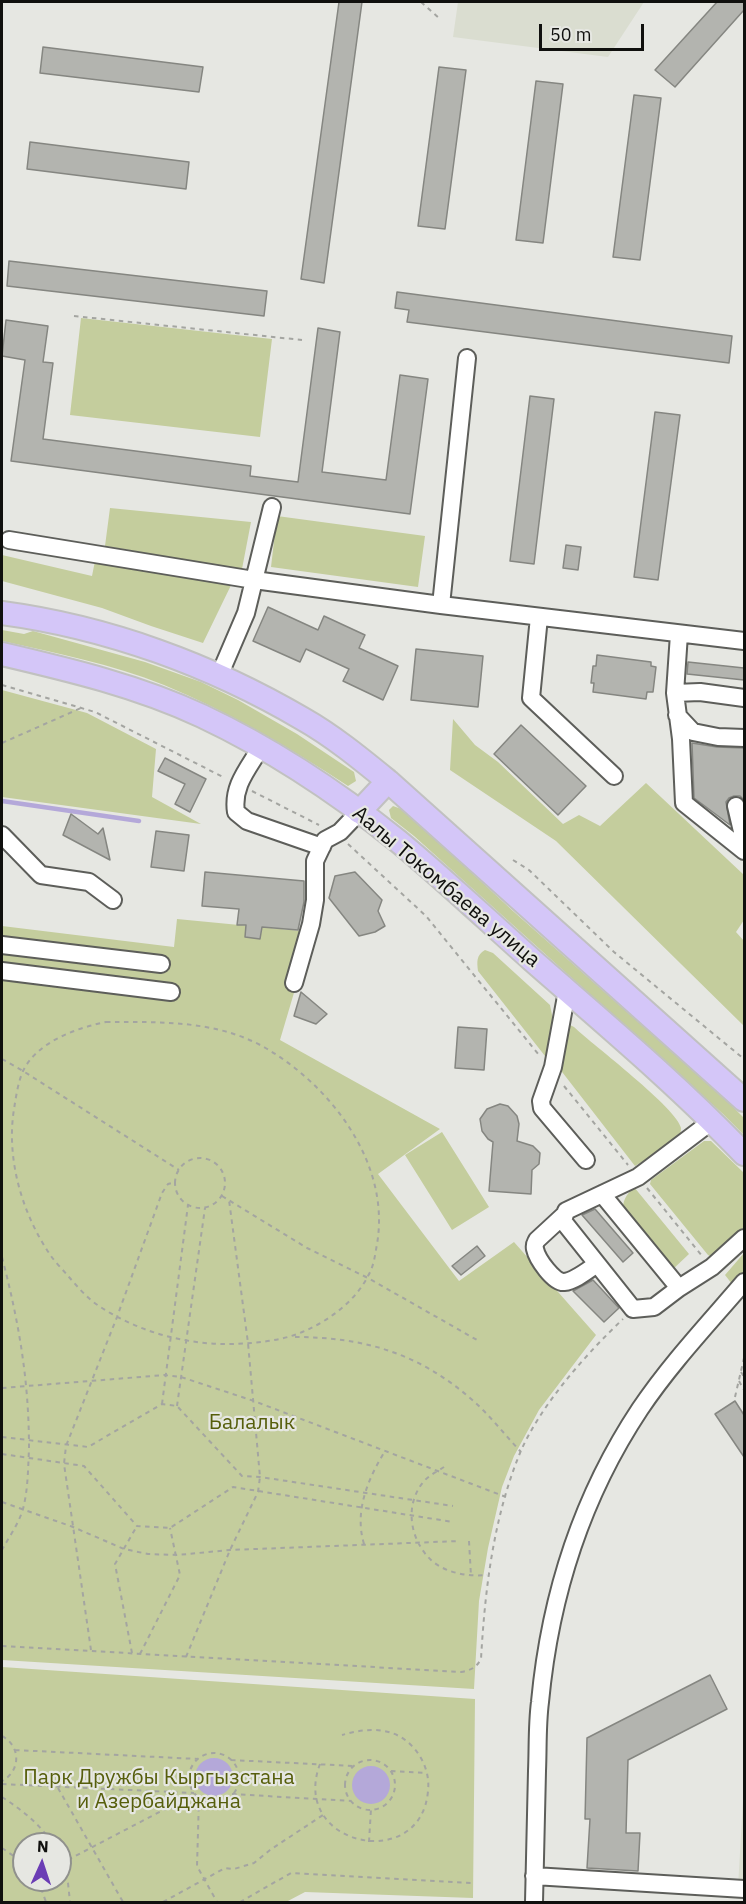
<!DOCTYPE html>
<meta charset="utf-8">
<style>
body{margin:0}
#map{position:relative;width:746px;height:1904px;overflow:hidden;background:#e6e7e2;font-family:"IBM Plex Sans",sans-serif}
canvas{display:block}
.frame{position:absolute;inset:0;border:3px solid #10100e;pointer-events:none}
.north{position:absolute;left:12px;top:1832px;width:60px;height:60px;box-sizing:border-box;background:#e6e7e2;border:2px solid #90918d;border-radius:50%;rotate:3deg;font-size:16px;font-weight:700;line-height:24px;text-align:center;color:#10100e}
.north::after{content:'';display:block;margin:auto;width:21px;height:27px;background:#6b3db5;clip-path:polygon(50% 0,100% 100%,50% 72%,0 100%)}
.scale{position:absolute;left:539px;top:24px;width:105px;height:27px;box-sizing:border-box;border:3px solid #10100e;border-top:0;padding-left:8px;font-size:18px;line-height:21px;white-space:nowrap;color:#10100e;-webkit-text-stroke:4px #e6e7e2;paint-order:stroke}
</style>
<div id="map">
<canvas width="746" height="1904"></canvas>
<div class="frame"></div>
<div class="north">N</div>
<div class="scale">50 m</div>
</div>
<script>
const ctx = document.querySelector('canvas').getContext('2d');
ctx.lineJoin = 'round';
function fill(path, color) { ctx.fillStyle = color; ctx.fill(path, 'evenodd'); }
function strokePath(path, color, width, dash) { ctx.strokeStyle = color; ctx.lineWidth = width; ctx.lineCap = dash ? 'butt' : 'round'; ctx.setLineDash(dash || []); ctx.stroke(path); }
function write(font, color, halo, rows, align = 'center') {
  ctx.font = font + ' "IBM Plex Sans",sans-serif'; ctx.lineWidth = 4.5; ctx.setLineDash([]); ctx.textBaseline = 'middle'; ctx.strokeStyle = halo; ctx.fillStyle = color; for (const [text, x, y, turn = 0] of rows) {
    ctx.save(); ctx.translate(x, y); ctx.rotate((+turn || 0) * Math.PI / 180); ctx.textAlign = isNaN(turn) ? turn : align; if (halo) ctx.strokeText(text, 0, 0); ctx.fillText(text, 0, 0); ctx.restore();
  }
}
fill(new Path2D(`
 M458,2h186l-36,55 -155,-20z
 M743,1800h1v87h-6z`), '#daddd0');
fill(new Path2D(`
 M81,318l191,21 -12,98 -190,-22z
 M110,508l141,14 -9,47 -137,-23z
 M277,516l148,20 -7,51 -147,-20z
 M2,555l90,21 3,-15 139,18 -31,64 -52,-17 -49,-18 -100,-27z
 M2,630l22,4 9,-3 112,31 56,20 37,18 59,34 57,38 2,9 -8,5c-58,-38 -119,-74 -184,-101 -52,-21 -108,-32 -162,-44z
 M2,690l85,23 69,36 -4,48 49,27 -199,-27z
 M453,719l22,26 23,17 65,62 16,-9 21,11 46,-43 98,92v45l-8,12 8,9v85l-188,-185 -106,-71z
 M393,806l11,4 109,101 207,183 24,24v17l-21,-21 -309,-278 -23,-18 -2,-8z
 M177,919l135,13 -32,108 160,89 -62,45 81,107 55,-39 82,93 -57,75 -25,46 -12,31 -14,61 -9,53 -5,88 -472,-29v-734l172,21z
 M485,950l8,3 57,52 3,15 -5,35 -3,1 -67,-85c-1,-9 -2,-16 7,-21z
 M570,1025l4,2c19,18 104,82 107,101 0,3 -1,6 -1,9l-8,7 -37,22 -76,-98 4,-42z
 M442,1132l47,75 -37,23 -47,-75z
 M704,1141h7l33,32v54l-30,31 -6,-3 -58,-71 1,-4z
 M634,1187l55,67 -18,17 -48,-58c-1,-12 3,-18 11,-26z
 M744,1253v25l-12,6 -7,-9z
 M2,1667l473,32 -2,199 -168,-6 -19,10h-284zM24,1844h36v36h-36z`), '#c4cd9d');
fill(new Path2D(`
 M195 1777a19 19 0 1 1 38 0a19 19 0 1 1-38 0Z
 M352 1785a19 19 0 1 1 38 0a19 19 0 1 1-38 0Z`), '#b4a8d9');
strokePath(new Path2D(`
 M2,801l137,20`), '#b4a8d9', 4.5);
const building = new Path2D(`
 M339,2h23l-38,281 -23,-4z
 M717,2h27v8l-69,77 -20,-17z
 M43,47l160,20 -4,25 -159,-19z
 M439,67l27,3 -21,159 -27,-3z
 M536,81l27,3 -20,159 -27,-3z
 M634,95l27,3 -21,162 -27,-3z
 M30,142l159,20 -3,27 -159,-20z
 M9,261l258,30 -3,25 -257,-30z
 M397,292l335,44 -3,27 -322,-41 2,-12 -14,-2z
 M6,320l42,6 -5,36 10,1 -10,76 208,27 -1,10 48,6 20,-154 22,4 -18,140 64,8 14,-105 28,4 -18,135 -399,-53 14,-101 -23,-4z
 M530,396l24,3 -20,165 -24,-3z
 M655,412l25,3 -22,165 -24,-3z
 M566,545l15,2 -3,23 -15,-2z
 M268,607l50,23 6,-14 41,19 -6,13 39,18 -15,34 -40,-19 6,-12 -43,-20 -6,13 -47,-21z
 M416,649l67,7 -5,51 -67,-7z
 M597,655l54,7v4l5,1 -3,25h-6l-1,7 -53,-7 1,-9h-3l2,-17h3z
 M688,662l56,6v12l-57,-6z
 M521,725l65,61 -28,29 -64,-61z
 M692,743l25,4 27,1v52l-4,-4h-6l-5,2 -3,4 4,23 -36,-27z
 M165,758l41,21 -16,33 -15,-8 10,-20 -27,-13z
 M71,814l27,20 5,-6 7,32 -47,-25z
 M156,831l33,4 -5,36 -33,-4z
 M205,872l99,9v21l-6,28 -36,-3 -2,12 -15,-2 1,-12h-9l2,-16 -37,-3z
 M355,872l27,28 -4,11 7,15 -10,6 -16,4 -30,-38 6,-22z
 M301,992l26,22 -11,10 -22,-8z
 M458,1027l29,2 -3,41 -29,-2z
 M500,1104l8,2 9,10 2,8 -2,17 16,5 7,7 -1,11 -7,6 -1,24 -42,-3 4,-49 -5,-3 -6,-8 -2,-12 7,-10z
 M595,1209l38,44 -10,9 -41,-47z
 M477,1246l8,10 -24,19 -9,-9z
 M593,1280l26,28 -15,14 -31,-31z
 M735,1401l9,14v42l-29,-43z
 M710,1675l17,34 -99,51 -2,73h14l-2,38 -51,-3 3,-49h-5l2,-81z`);
fill(building, '#b3b4af');
strokePath(building, '#858681', 1.5);
const minor = new Path2D(`
 M9,540l245,40 187,25 303,36
 M441,605l26,-247
 M539,617l-8,81 83,78
 M679,634l-4,59 6,46 3,64 60,48
 M219,676l27,-63 26,-106
 M675,693l25,-1 44,6
 M677,715l16,17 25,5 26,1
 M261,747c-13,22 -29,39 -25,65l11,9 75,26
 M736,806l8,34
 M2,835l39,40 48,7 24,18
 M2,945l159,19
 M2,971l169,21
 M294,983l17,-59 4,-24v-39l10,-21 15,-8 19,-20
 M567,991l-14,76 -12,34 1,7 44,52
 M712,1121l-74,56 -72,34 -3,10 70,88 21,-2 25,-19 33,-21 32,-29
 M602,1194l77,94
 M563,1216l-26,24c-2,4 -3,4 -2,9 2,10 19,34 29,33 11,-1 24,-12 33,-18
 M534,1876l210,13
 M534,1902c1,-43 2,-87 3,-131 1,-23 0,-46 3,-69 10,-106 41,-204 100,-293 31,-46 69,-86 104,-127`);
const major = new Path2D(`
 M2,613c105,14 209,52 301,106 30,17 58,40 85,62l356,319
 M2,654c68,16 136,32 200,62 70,33 136,77 196,125 46,38 89,79 134,119 72,63 146,125 212,194
 M359,812l29,-31`);
strokePath(minor, '#5d5e5a', 20);
strokePath(major, '#c1c1c0', 26);
strokePath(new Path2D(`
 M421,2l18,16
 M74,316l228,24
 M2,685l93,27 130,66
 M2,743l79,-35
 M252,791l67,34
 M348,844l78,72 113,139
 M513,860l16,10 85,82 130,107
 M106,1022c53,0 108,-2 156,24 68,38 129,117 115,198 -2,11 -3,22 -9,32 -12,24 -37,43 -61,54 -24,11 -49,13 -75,14 -47,1 -97,-13 -136,-40 -10,-7 -19,-18 -27,-27 -6,-7 -13,-14 -18,-21 -29,-42 -45,-97 -37,-147 2,-12 4,-27 9,-38 14,-29 53,-43 83,-49z
 M2,1059l21,12 156,99
 M564,1086l64,79
 M175 1183a25 25 0 1 1 50 0a25 25 0 1 1-50 0Z
 M647,1188l55,68
 M222,1196l85,52 61,30 109,62
 M2,1257c17,66 27,123 27,192 -1,20 -1,41 -6,60 -4,14 -14,28 -21,41
 M295,1337c68,0 123,16 175,61 19,16 34,36 51,54
 M741,1372l3,5
 M739,1381l5,9
 M2,1388l163,-13 16,2 73,24 252,96
 M735,1397l9,-39
 M162,1404l26,-199
 M177,1406l28,-198
 M2,1437l86,10 74,-43 15,2 65,70 18,1 193,29
 M2,1454l82,12 53,60 33,2 63,-41 220,35
 M444,1467c-6,4 -14,8 -19,13 -21,23 -16,59 6,80 14,13 38,17 56,15
 M2,1502l71,25 51,22 24,5 29,1 53,-5 230,-9
 M469,1541l2,35
 M364,1544c-10,-33 4,-65 21,-93
 M2,1646l459,26c10,-2 15,-4 20,-13 4,-69 12,-140 39,-206 20,-47 65,-98 103,-134
 M91,1650l-27,-186 2,-18 51,-129 45,-124 6,-9 7,-2
 M132,1653l-17,-89 22,-38
 M140,1654l40,-79 -10,-47
 M186,1657l44,-107 28,-58 2,-15 -12,-134 -19,-143
 M2,1736c19,10 19,35 0,45
 M15,1750l183,9
 M189 1778a25 25 0 1 1 50 0a25 25 0 1 1-50 0Z
 M231,1760l123,6
 M345 1785a25 25 0 1 1 50 0a25 25 0 1 1-50 0Z
 M320,1764c-31,82 101,110 108,27 2,-17 -5,-34 -17,-46 -19,-19 -45,-17 -69,-10
 M391,1771l36,2
 M2,1784l192,9
 M58,1788l65,114
 M232,1794l119,7
 M2,1797c20,13 38,27 51,47
 M199,1798l-2,68 20,36
 M369,1842l2,-33
 M2,1848l22,15
 M60,1857l8,26 2,19
 M60,1864l132,-69
 M38,1880l8,22
 M163,1902l62,-34 9,1 20,-6 16,-13 53,-35
 M240,1902l51,-29 180,10`), '#a4a5a1', 2, [4.5, 4.5]);
strokePath(minor, '#fff', 16);
strokePath(major, '#d4c6f8', 22);
write('21px', '#10100e', '#e6e7e2', [
 ["Аалы Токомбаева улица",446,887,40]
]);
write('21px', '#565e0b', '#e6e7e2', [
 ["Балалык",252,1423],
 ["Парк Дружбы Кыргызстана",159,1778],
 ["и Азербайджана",159,1802]
]);
</script>
